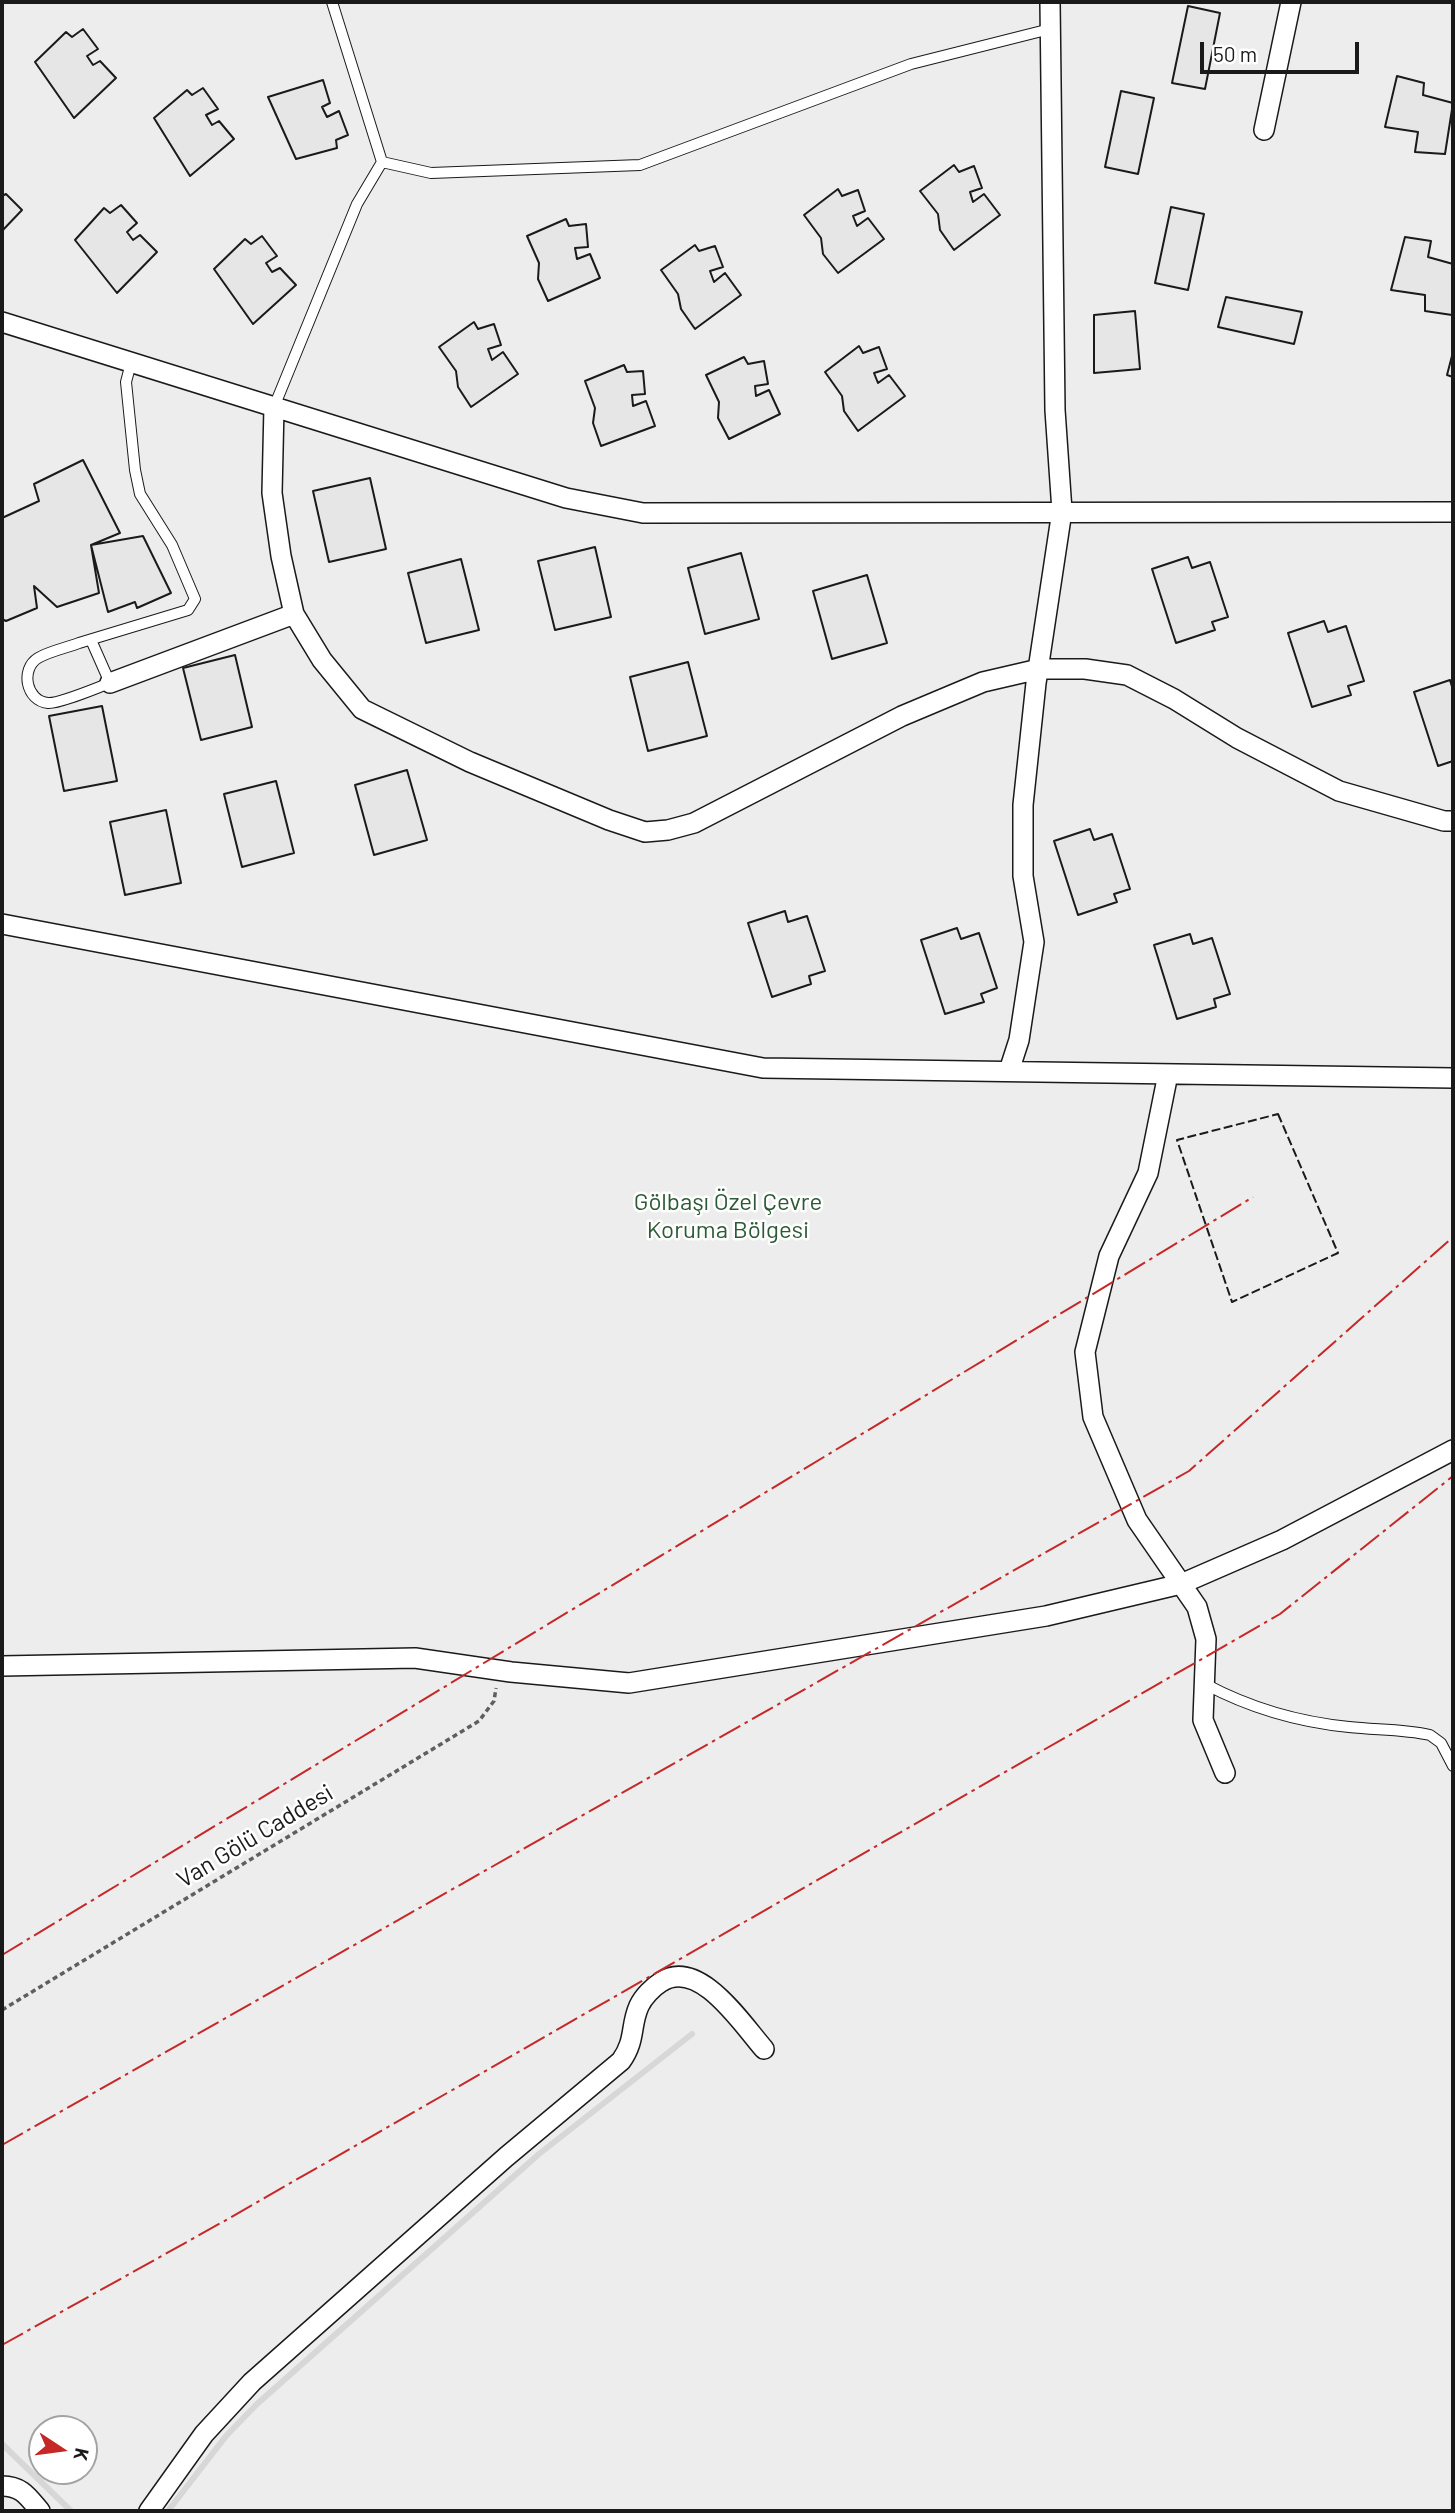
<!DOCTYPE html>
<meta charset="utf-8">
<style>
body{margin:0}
#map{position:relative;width:1455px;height:2513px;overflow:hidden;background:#fff;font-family:Barlow,sans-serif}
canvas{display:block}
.frame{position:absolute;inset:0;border:4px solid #1a1a1a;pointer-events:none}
.north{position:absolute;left:28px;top:2415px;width:70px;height:70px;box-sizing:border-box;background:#fff;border:2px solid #a3a3a3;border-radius:50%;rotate:103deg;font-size:19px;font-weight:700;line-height:28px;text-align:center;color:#1a1a1a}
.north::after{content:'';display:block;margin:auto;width:24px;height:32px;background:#c62828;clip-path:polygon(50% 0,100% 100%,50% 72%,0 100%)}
.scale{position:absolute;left:1200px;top:42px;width:159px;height:32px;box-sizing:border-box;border:4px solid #1a1a1a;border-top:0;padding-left:9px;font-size:21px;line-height:24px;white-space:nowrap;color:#1a1a1a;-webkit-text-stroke:5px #fff;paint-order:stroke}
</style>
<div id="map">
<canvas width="1455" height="2513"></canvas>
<div class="frame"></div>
<div class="north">K</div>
<div class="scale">50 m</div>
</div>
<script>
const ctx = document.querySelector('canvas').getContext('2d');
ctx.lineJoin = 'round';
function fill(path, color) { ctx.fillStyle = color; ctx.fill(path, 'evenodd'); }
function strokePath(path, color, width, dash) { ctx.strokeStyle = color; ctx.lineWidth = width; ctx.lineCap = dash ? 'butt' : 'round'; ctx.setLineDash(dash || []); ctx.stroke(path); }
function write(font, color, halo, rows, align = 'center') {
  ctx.font = font + ' Barlow,sans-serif'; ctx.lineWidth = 5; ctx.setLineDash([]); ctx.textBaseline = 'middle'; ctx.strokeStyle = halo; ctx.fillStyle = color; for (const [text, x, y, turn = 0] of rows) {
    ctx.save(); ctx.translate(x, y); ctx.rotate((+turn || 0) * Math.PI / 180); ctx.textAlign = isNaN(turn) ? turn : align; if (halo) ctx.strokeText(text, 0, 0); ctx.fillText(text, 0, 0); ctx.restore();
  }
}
const built = new Path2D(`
 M2,2h1451v2509h-1451zM42,2429h42v42h-42z`);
fill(built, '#ededed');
strokePath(built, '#6a6a6a', 2);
strokePath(new Path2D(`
 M2,2444l69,67
 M168,2511l58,-75 31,-32 282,-250 153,-120`), '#d7d7d7', 6);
const building = new Path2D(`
 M1188,6l32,7 -15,76 -33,-6z
 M83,29l15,20 -11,7 6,9 7,-4 16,17 -42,40 -39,-56 31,-30 6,5z
 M1397,76l27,7 -1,12 30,8 -8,51 -30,-2 3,-20 -33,-5z
 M323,80l7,23 -8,4 5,10 12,-6 9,24 -12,5 1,8 -41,11 -28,-62z
 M203,88l15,21 -12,6 6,10 7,-4 15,18 -44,37 -36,-58 33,-28 5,5z
 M1121,91l33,7 -16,76 -33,-7z
 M954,165l5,7 15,-6 8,22 -12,4 3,10 11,-8 16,21 -46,35 -14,-20 -2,-16 -18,-23z
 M838,189l4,7 16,-6 7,21 -12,5 4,10 11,-8 16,21 -46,34 -15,-19 -2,-16 -17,-23z
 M6,194l16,16 -20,21v-35z
 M121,205l16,18 -10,9 6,8 7,-5 17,17 -40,41 -42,-53 29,-32 6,5z
 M1171,207l33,7 -16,76 -33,-7z
 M566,219l3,7 17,-2 2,23 -13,1 2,11 13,-5 10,24 -52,23 -10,-22 1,-16 -12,-27z
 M262,236l15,20 -11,7 6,9 8,-4 16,17 -43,39 -39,-55 31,-30 6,5z
 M1405,237l26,4 -3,16 25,7 -1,51 -27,-4v-16l-34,-5z
 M695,245l4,6 16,-5 8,21 -13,4 4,11 11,-9 16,22 -46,34 -14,-20 -3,-15 -17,-24z
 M1226,297l76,15 -8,32 -76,-17z
 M1135,311l5,58 -46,4v-58z
 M474,322l4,7 16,-5 7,21 -13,4 4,11 11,-8 15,22 -47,33 -13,-20 -2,-16 -17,-24z
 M859,346l4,7 16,-6 8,22 -13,4 4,10 11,-8 16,21 -47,35 -14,-20 -2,-15 -17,-24z
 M1453,352v25l-6,-2z
 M744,357l4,7 16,-3 4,23 -13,2 1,10 13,-6 11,24 -51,25 -11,-21 1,-16 -13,-27z
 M624,365l3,7 16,-1 2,23 -13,1 1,11 13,-5 9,25 -54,20 -8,-23 2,-15 -10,-27z
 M83,460l37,73 -29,12 8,48 -42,14 -23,-21 3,22 -31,13 -4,-2v-101l37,-17 -5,-17z
 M370,478l16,71 -57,13 -16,-71z
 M143,536l28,57 -34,15 -2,-6 -27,10 -17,-67z
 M595,547l16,70 -56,13 -17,-69z
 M741,553l18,66 -54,15 -17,-66z
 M1188,557l4,11 18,-6 18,55 -16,5 3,8 -39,13 -24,-74z
 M461,559l18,71 -53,13 -18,-70z
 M867,575l20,68 -55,16 -19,-68z
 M1324,621l4,11 18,-6 18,55 -16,5 3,9 -39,12 -24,-74z
 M235,655l17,72 -51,13 -18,-72z
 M688,662l19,74 -59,15 -18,-74z
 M1450,680l3,10v71l-15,5 -24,-74z
 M102,706l15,75 -53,10 -15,-75z
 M407,770l20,70 -53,15 -19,-70z
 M276,781l18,72 -52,14 -18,-73z
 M166,810l15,73 -56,12 -15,-73z
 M1090,829l4,11 18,-6 18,55 -16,5 3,8 -39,13 -24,-74z
 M785,911l3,11 19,-6 18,55 -16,5 2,8 -39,13 -24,-74z
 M957,928l4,11 18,-6 18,55 -16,6 3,8 -39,12 -24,-74z
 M1190,934l3,10 19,-6 18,56 -16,5 2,8 -39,12 -23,-74z`);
fill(building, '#e6e6e6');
strokePath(building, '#1a1a1a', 2);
const service = new Path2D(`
 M382,162l49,11 209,-8 271,-101 139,-35
 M274,407l83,-203 25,-42 -50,-160
 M91,640l19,43c-14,5 -51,21 -62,20 -22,-2 -28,-34 -10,-45 12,-7 28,-10 41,-15 36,-11 72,-22 109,-33l7,-11 -23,-54 -32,-51 -5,-24 -9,-88 5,-19
 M1205,1684c45,24 93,38 144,43 27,3 55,2 81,8l11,8 12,23`);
const minor = new Path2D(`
 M1264,130l27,-128
 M2,322l564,176 77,15 810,-1
 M274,407l-2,86 9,63 13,58 28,46 40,49 108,53 139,58 36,12 23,-2 26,-7 208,-107 81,-34 56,-13h46l42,6 47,24 63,39 102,53 105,30h9
 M110,683l184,-69
 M2,924l761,144 690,10
 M1009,1071l10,-31 15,-98 -11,-66v-71l13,-122 26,-172 -7,-101 -5,-408
 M1168,1074l-20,99 -39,83 -24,96 8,65 44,103 60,87 9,32 -3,81 22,53
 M2,1666l413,-8 96,14 118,11 417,-67 135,-32 101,-44 171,-90
 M2,2486c20,0 26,11 38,25
 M149,2511l55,-77 48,-52 254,-225 115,-96c15,-21 9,-35 18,-55 4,-9 14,-19 22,-24 38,-25 81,42 103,67`);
strokePath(service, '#1a1a1a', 12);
strokePath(minor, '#1a1a1a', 22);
strokePath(new Path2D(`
 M2,2010l477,-289 15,-20 2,-13`), '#5f5f5f', 3.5, [5, 3.5]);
strokePath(service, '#fff', 10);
strokePath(minor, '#fff', 19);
strokePath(new Path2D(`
 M1278,1114l60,139 -106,49 -55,-162z`), '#1a1a1a', 2, [9, 3.5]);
strokePath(new Path2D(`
 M2,1955l1251,-758
 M2,2145l1187,-674 264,-234
 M2,2345l226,-126 1052,-605 173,-138`), '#c62828', 2, [24, 5, 3.5, 5]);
write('24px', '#2b5a34', '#fff', [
 ["Gölbaşı Özel Çevre",728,1202],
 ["Koruma Bölgesi",728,1230]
]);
write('24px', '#1a1a1a', '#fff', [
 ["Van Gölü Caddesi",255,1836,-31]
]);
</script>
